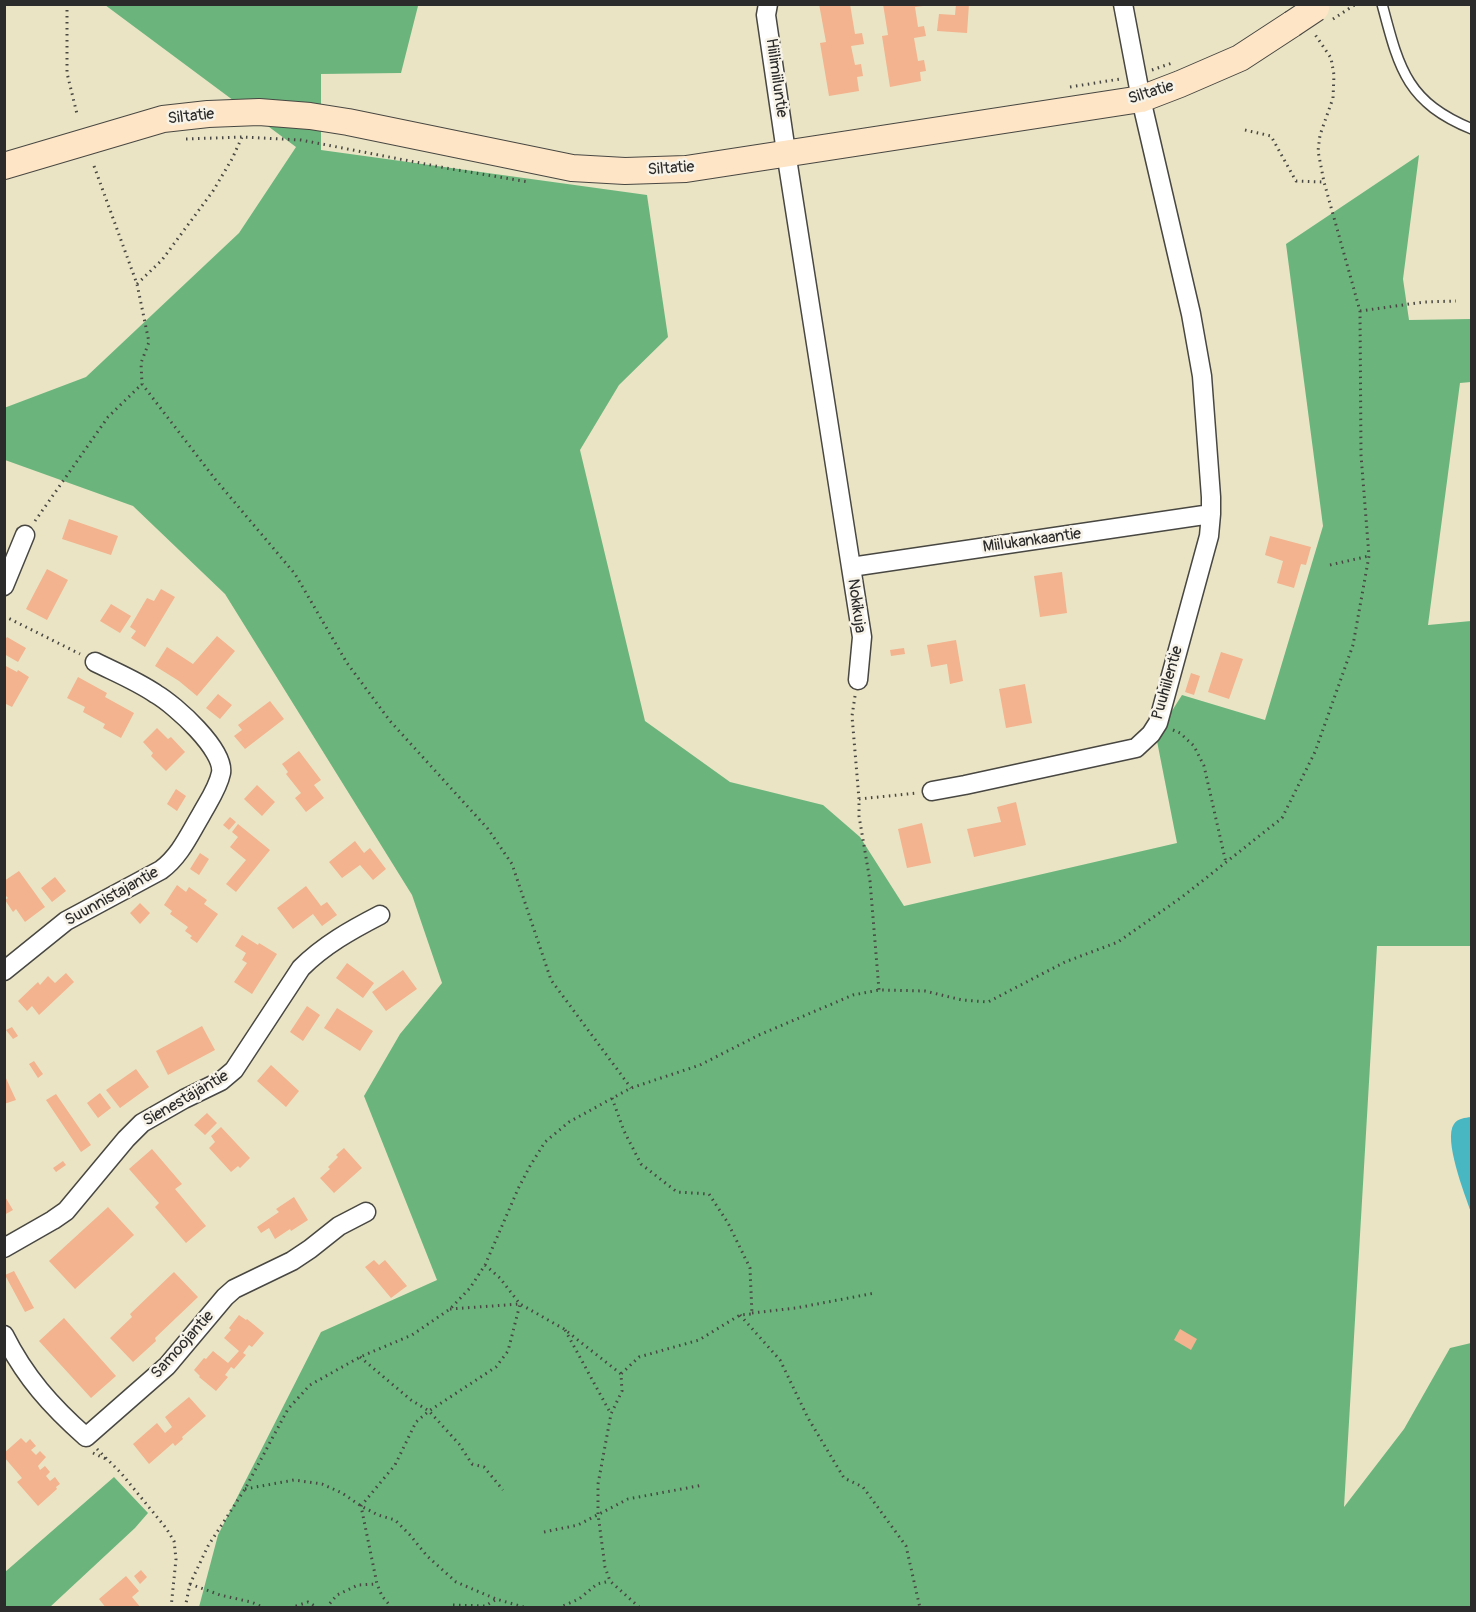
<!DOCTYPE html>
<meta charset="utf-8">
<style>
body{margin:0}
#map{position:relative;width:1476px;height:1612px;overflow:hidden;background:#eae4c5;font-family:Pangolin,sans-serif}
canvas{display:block}
.frame{position:absolute;inset:0;border:6px solid #2b2b2b;pointer-events:none}
</style>
<div id="map">
<canvas width="1476" height="1612"></canvas>
<div class="frame"></div>
</div>
<script>
const ctx = document.querySelector('canvas').getContext('2d');
ctx.lineJoin = 'round';
function fill(path, color) { ctx.fillStyle = color; ctx.fill(path, 'evenodd'); }
function strokePath(path, color, width, dash) { ctx.strokeStyle = color; ctx.lineWidth = width; ctx.lineCap = dash ? 'butt' : 'round'; ctx.setLineDash(dash || []); ctx.stroke(path); }
function write(font, color, halo, rows, align = 'center') {
  ctx.font = font + ' Pangolin,sans-serif'; ctx.lineWidth = 5; ctx.setLineDash([]); ctx.textBaseline = 'middle'; ctx.strokeStyle = halo; ctx.fillStyle = color; for (const [text, x, y, turn = 0] of rows) {
    ctx.save(); ctx.translate(x, y); ctx.rotate((+turn || 0) * Math.PI / 180); ctx.textAlign = isNaN(turn) ? turn : align; if (halo) ctx.strokeText(text, 0, 0); ctx.fillText(text, 0, 0); ctx.restore();
  }
}
fill(new Path2D(`
 M412,4l6,2 -17,67 -80,1v76l326,45 21,142 -49,48 -39,65 65,271 85,61 93,23 37,32 44,69 273,-63 -21,-107 26,-41 83,25 58,-194 -37,-282 133,-89 -16,124 6,41 62,-1v63l-11,1 -32,242 43,-4v325h-94l-33,561 60,-78 46,-81 21,-5v264h-1272l19,-72 103,-203 116,-52 -73,-184 36,-62 42,-51 -30,-88 -187,-301 -92,-88 -128,-46 -1,-52 82,-31 153,-144 57,-86 -191,-142z
 M114,1477l34,36 -13,15 -85,79h-45v-35z`), '#6bb57d');
fill(new Path2D(`
 M1471,1117h1l-1,95c-6,-17 -28,-73 -17,-88 4,-6 11,-6 17,-7z`), '#49b7c1');
fill(new Path2D(`
 M819,4h31l5,30 7,-1 2,11 -13,2 4,19 6,-1 2,12 -6,1 2,14 -30,5 -9,-53 6,-1z
 M883,4h40v2l-8,1 3,20 6,-1 2,10 -12,2 4,23 6,-1 2,11 -6,1 1,9 -31,6 -8,-51 6,-1z
 M956,4h13l-2,29 -30,-2 2,-17 16,1z
 M69,519l49,17 -7,19 -49,-16z
 M1270,536l41,11 -5,18 -5,-1 -7,24 -17,-5 6,-22 -18,-6z
 M47,569l21,11 -21,40 -21,-11z
 M1062,572l5,41 -27,4 -6,-41z
 M161,589l14,8 -30,50 -14,-9 5,-7 -6,-4 17,-29 7,3z
 M111,604l20,12 -11,17 -20,-12z
 M217,636l18,15 -38,45 -18,-15 -24,-15 12,-19 26,17z
 M7,637l19,11 -8,14 -14,-8v-13z
 M956,640l7,41 -13,3 -3,-20 -16,3 -4,-22z
 M904,648l1,6 -14,2 -1,-6z
 M1221,652l22,7 -14,40 -21,-7z
 M4,665l13,7 1,-2 11,7 -17,30 -8,-4z
 M1191,673l9,3 -6,19 -9,-3z
 M78,677l29,16 -2,4 29,16 -13,25 -18,-10 2,-4 -22,-12 2,-5 -18,-9z
 M1025,684l7,39 -26,5 -7,-39z
 M218,694l14,11 -12,14 -14,-11z
 M270,701l14,18 -39,30 -11,-13 8,-6 -4,-5z
 M157,728l11,11 3,-2 14,15 -19,19 -15,-15 2,-3 -10,-11z
 M299,751l22,29 -7,5 10,13 -18,14 -11,-14 6,-5 -15,-19 2,-2 -6,-8z
 M257,785l18,17 -13,14 -18,-17z
 M176,789l10,7 -9,15 -10,-7z
 M1016,802l10,43 -52,12 -7,-28 34,-7 -4,-15z
 M230,817l6,5 -7,8 -6,-5z
 M922,823l9,40 -24,5 -9,-39z
 M238,824l32,26 -34,42 -10,-8 20,-24 -16,-13 8,-10 -6,-5z
 M355,841l9,12 6,-5 16,21 -13,11 -13,-15 -18,13 -13,-16z
 M200,853l9,6 -10,16 -9,-6z
 M19,871l26,36 -20,15 -9,-13 -3,3 -8,-12 3,-2 -4,-4v-13z
 M55,877l11,14 -14,11 -11,-14z
 M177,885l9,7 3,-5 18,13 -3,4 14,10 -21,29 -7,-5 2,-2 -7,-5 3,-4 -18,-13 2,-3 -8,-6z
 M306,886l15,20 6,-4 10,13 -15,11 -9,-12 -20,15 -16,-21z
 M140,903l10,10 -10,11 -10,-11z
 M242,935l16,10 1,-2 18,11 -25,40 -18,-12 13,-19 -5,-3 4,-7 -11,-7z
 M347,963l27,20 -11,15 -27,-20z
 M403,970l14,19 -31,22 -14,-19z
 M66,973l8,9 -35,33 -7,-9 -5,5 -9,-10 20,-19 2,3 8,-9 7,7z
 M307,1006l13,9 -17,26 -13,-9z
 M337,1008l36,23 -13,20 -36,-23z
 M202,1026l13,24 -47,25 -12,-24z
 M12,1027l6,9 -5,3 -7,-9z
 M34,1061l9,13 -5,4 -9,-14z
 M271,1065l28,26 -13,16 -29,-26z
 M136,1069l13,18 -29,21 -14,-18z
 M4,1074l12,26 -12,4z
 M100,1093l11,15 -13,10 -11,-15z
 M56,1094l35,51 -10,7 -35,-52z
 M207,1113l10,10 -12,12 -11,-10z
 M221,1127l29,31 -10,10 -2,-2 -7,6 -22,-24 6,-6 -4,-6z
 M344,1148l18,20 -28,25 -14,-15 10,-9 -2,-2 10,-10 -2,-2z
 M152,1149l30,35 -7,5 31,37 -20,17 -31,-36 4,-4 -30,-34z
 M63,1161l3,4 -10,7 -3,-4z
 M4,1195l9,15 -9,5z
 M294,1197l14,23 -17,11 -1,-2 -15,10 -6,-11 -8,5 -4,-6 22,-15 -3,-3z
 M108,1207l26,28 -59,54 -26,-28z
 M374,1260l5,5 6,-5 22,26 -16,12 -26,-31z
 M14,1271l20,37 -9,4 -20,-37z
 M174,1272l24,25 -43,41 1,3 -23,21 -23,-24 22,-21 -2,-3z
 M239,1315l7,5 1,-1 17,14 -12,14 -3,-2 -6,8 3,2 -12,14 -3,-2 -6,8 3,2 -12,14 -17,-14 1,-1 -6,-6 10,-12 2,1 7,-8 15,12 11,-12 -15,-13 7,-8 -2,-2z
 M64,1318l52,58 -25,22 -52,-57z
 M1180,1329l17,10 -6,11 -17,-10z
 M189,1397l17,19 -24,21 1,2 -8,7 -2,-3 -24,21 -16,-20 24,-21 8,10 7,-6 -7,-10z
 M21,1438l5,5 4,-4 6,7 -5,4 5,5 4,-4 6,6 -8,9 2,4 5,-4 5,6 -4,4 4,5 5,-4 5,7 -4,3 1,2 -19,17 -21,-24 5,-4 -18,-21v-4z
 M141,1570l6,7 -7,7 -6,-8z
 M126,1576l13,15 -7,6 9,11h-35l-7,-9z`), '#f2b38e');
const lane = new Path2D(`
 M1382,4c17,64 24,98 90,125`);
const street = new Path2D(`
 M768,4l-2,11 20,137 65,415 360,-53v-17l-9,-121 -11,-62 -50,-215 -18,-95
 M851,567l11,70 -4,43
 M4,586l21,-51
 M932,791l33,-6 171,-37 15,-14 7,-11 51,-187 2,-22
 M4,971l62,-50 95,-51c19,-14 28,-35 40,-55 7,-13 17,-27 20,-42 4,-23 -46,-68 -65,-79 -19,-13 -41,-22 -61,-32
 M4,1248l49,-28 13,-9 60,-72 16,-16 42,-24 37,-18 13,-11 67,-102c23,-23 50,-38 79,-53
 M4,1335c21,42 47,71 82,102l81,-71 58,-69 9,-8 58,-28 18,-12 29,-23 27,-14`);
const secondary = new Path2D(`
 M4,166l159,-47 45,-5 51,-2 51,4 38,6 224,46 53,3 61,-2 455,-70 39,-15 60,-26 52,-34`);
strokePath(lane, '#484742', 12);
strokePath(street, '#484742', 21);
strokePath(secondary, '#484742', 28);
strokePath(new Path2D(`
 M67,4v69l10,41
 M1333,19l23,-15
 M1152,70l20,-7
 M1070,87l50,-8
 M1245,130l26,6 25,45 28,1
 M186,139l56,-2 59,3 145,28 83,14
 M94,166l43,118 12,58 -8,21 1,21 73,95 80,95 52,89 43,58 98,108 24,35 39,116 80,108
 M137,284l25,-24 51,-69 19,-32 10,-22
 M1360,311l64,-9 32,-1
 M35,521l73,-104 34,-33
 M1330,565l39,-9
 M4,616l76,38
 M855,696l-3,20 7,83v17l11,65 9,109
 M1173,730l7,3 14,13 10,20 22,97
 M859,799l58,-6
 M612,1098l12,33 17,33 36,28 32,2 19,29 22,45 2,46 -12,1 -41,25 -60,17 -18,17
 M485,1265l15,13 20,26 44,25 57,45 1,17 -11,23 -13,70v30l7,53 5,14 30,27
 M450,1309l70,-5
 M752,1313l44,-5 79,-15
 M740,1315l40,45 28,58 36,60 19,9 43,59 14,62
 M565,1330l46,84
 M360,1357l51,43 18,11 30,33 13,20 12,3 19,23
 M97,1449l24,24 45,55 8,13 2,18 -5,49
 M93,1453l13,6
 M245,1489l49,-9 28,4 20,9 19,13 17,9 17,5 15,15 17,21 29,26 40,17 31,9
 M544,1532l34,-7 50,-26 75,-14
 M190,1584l30,11 31,7 14,6
 M185,1608l5,-24 18,-38 37,-57 43,-80 22,-24 50,-28 52,-22 38,-26 20,-21 15,-23 33,-76 12,-23 15,-24 24,-20 62,-34 69,-23 59,-30 94,-40 26,-5 46,1 37,9 26,2 77,-40 53,-20 64,-45 100,-79 33,-66 38,-107 16,-89 -8,-101 -1,-144 -36,-129 -6,-31 2,-16 13,-37 1,-23 -3,-17 -17,-25
 M290,1608l18,-6 10,6
 M326,1608l11,-13 21,-10 18,-1
 M392,1608l-10,-12 -5,-12 -16,-78 34,-41 21,-43 13,-11 67,-44 12,-16 12,-47
 M448,1608l4,-3 33,1 10,-6
 M558,1608l21,-9 18,-15 13,-3`), '#484742', 3, [1.5, 4.5]);
strokePath(lane, '#fff', 9);
strokePath(street, '#fff', 18);
strokePath(secondary, '#fde5c5', 26);
const secondaryBridge = new Path2D(`
 M1292,24l24,-16`);
strokePath(secondaryBridge, '#484742', 28, []);
strokePath(secondaryBridge, '#fde5c5', 26);
write('16px', '#2b2b2b', '#f7f3e8', [
 ["Hiilimiiluntie",776,78,82],
 ["Siltatie",1151,93,-17],
 ["Siltatie",191,117,-6],
 ["Siltatie",671,169,-4],
 ["Miilukankaantie",1032,541,-8],
 ["Nokikuja",856,606,82],
 ["Puuhiilentie",1168,683,-74],
 ["Suunnistajantie",112,897,-29],
 ["Sienestäjäntie",186,1099,-30],
 ["Samoojantie",183,1345,-48]
]);
</script>
